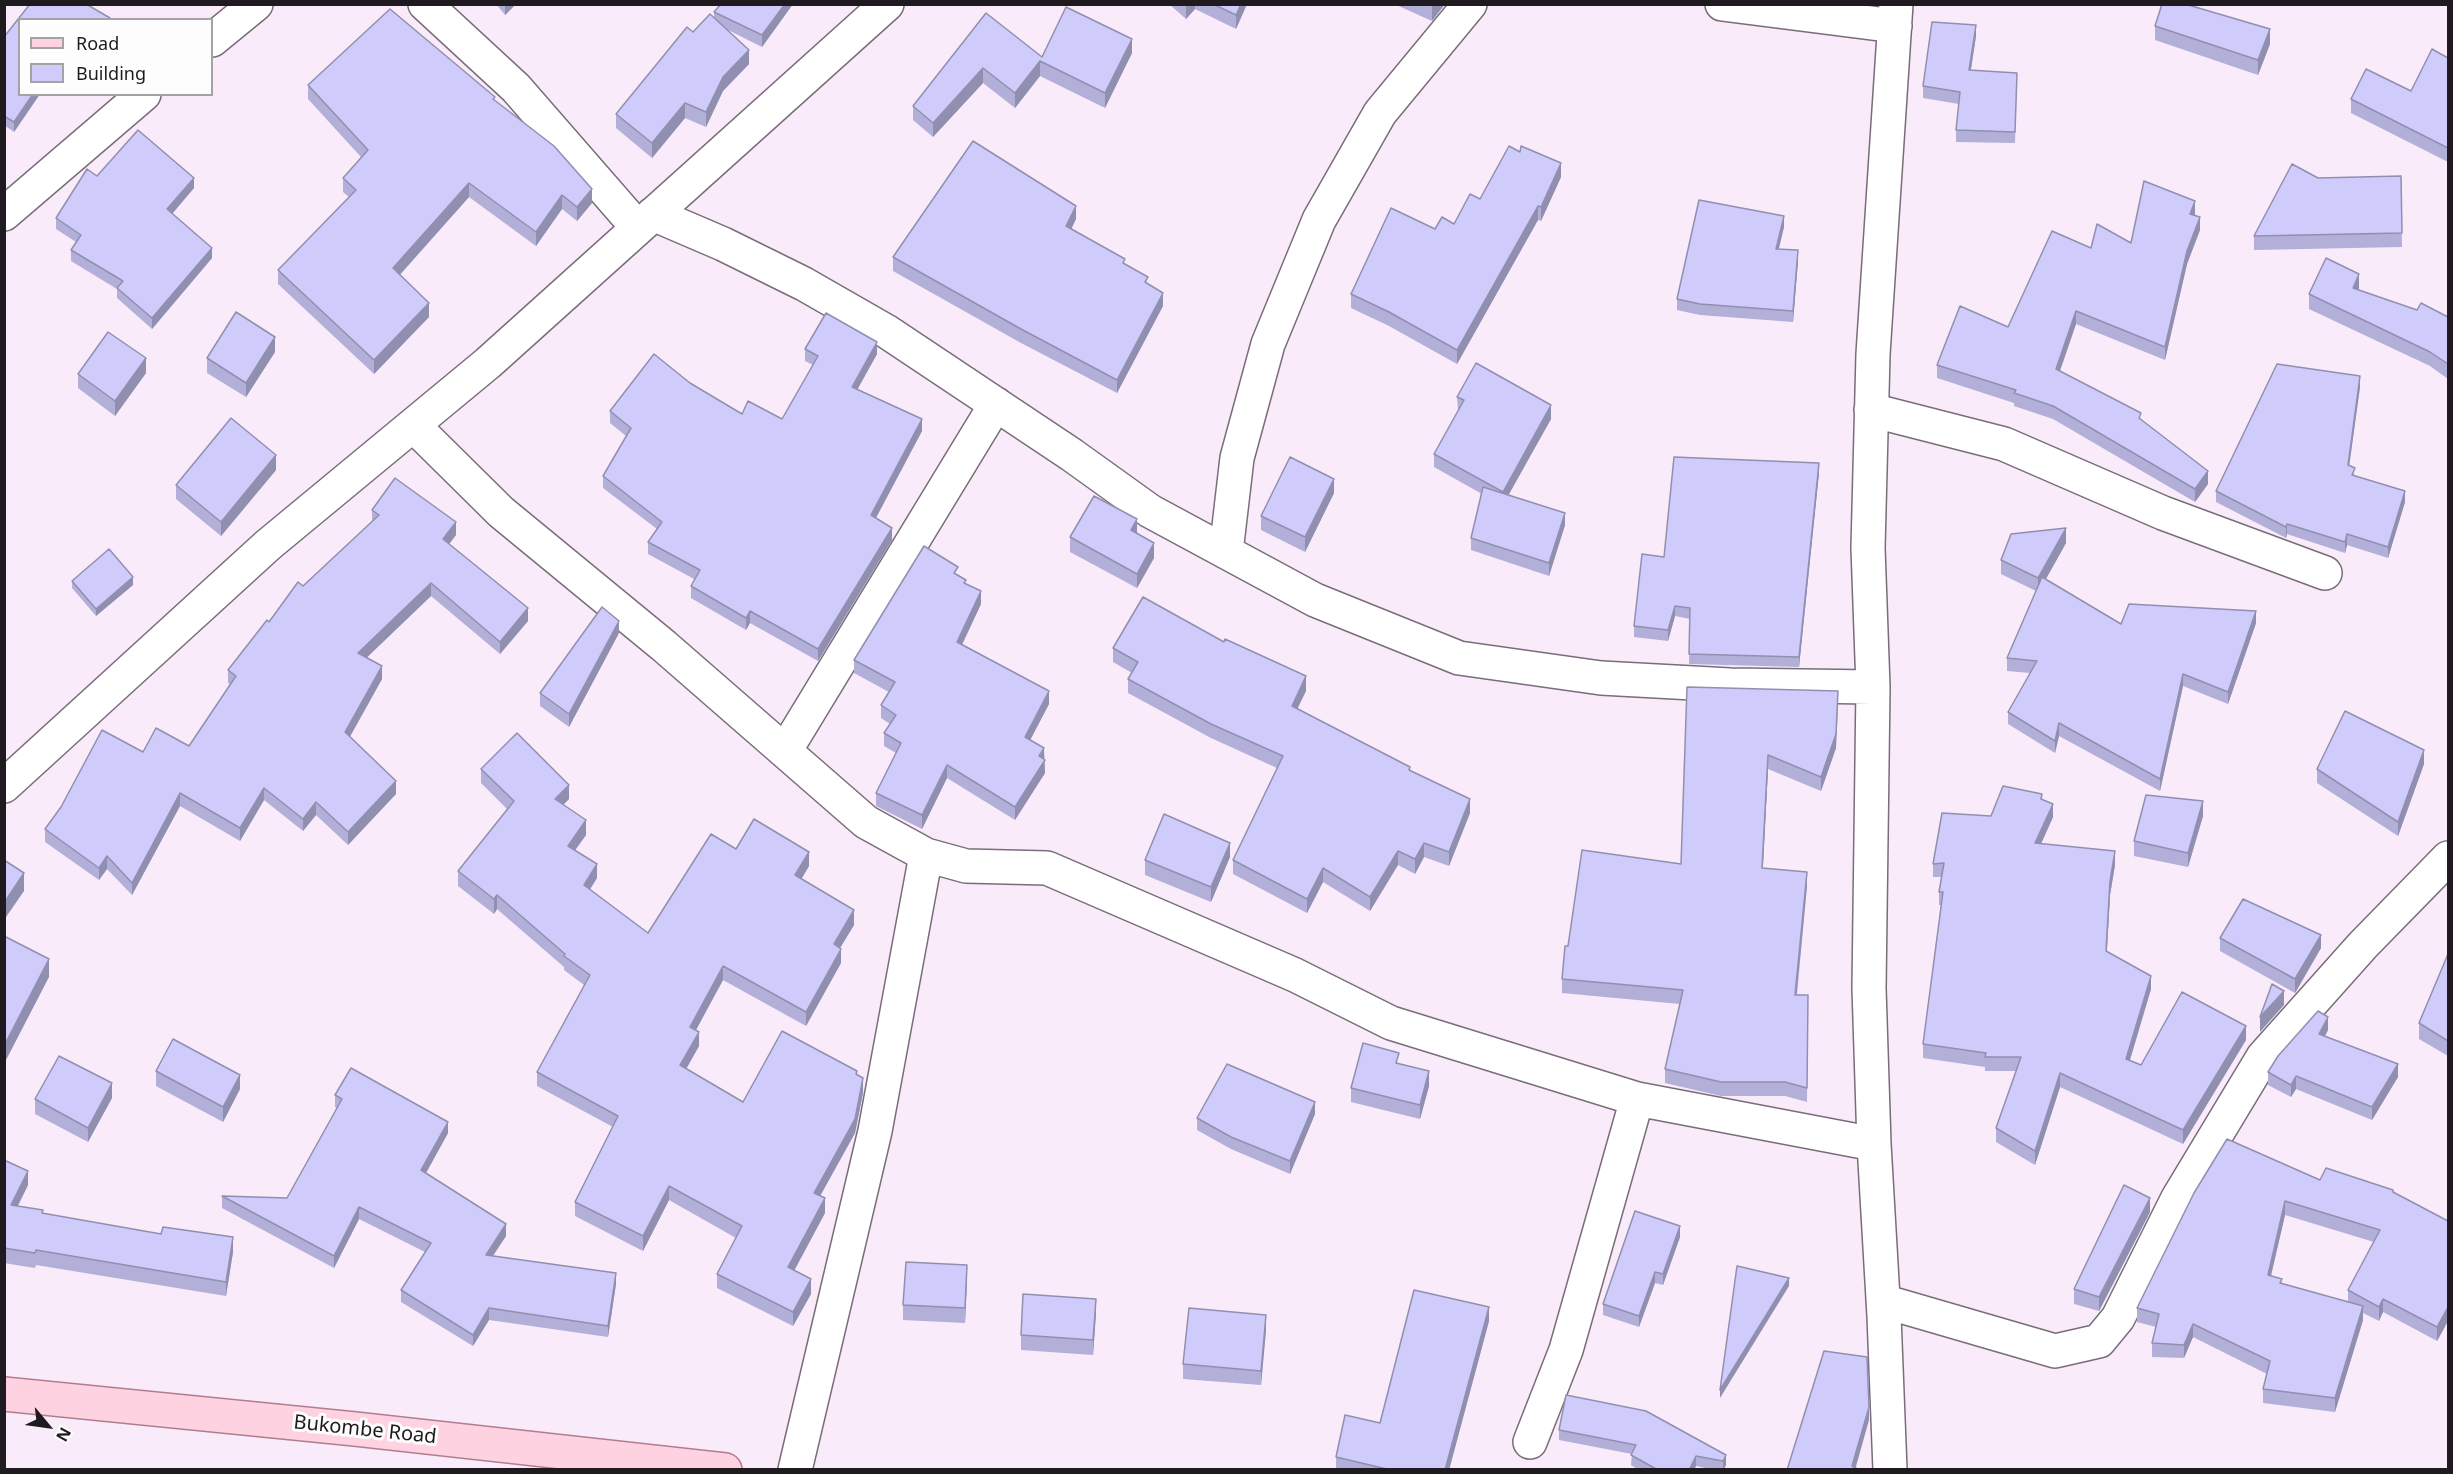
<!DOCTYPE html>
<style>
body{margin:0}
#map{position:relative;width:2453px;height:1474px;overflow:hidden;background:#f9ebfa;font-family:"Noto Sans",sans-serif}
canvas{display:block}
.frame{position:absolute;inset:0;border:6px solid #1f1a1f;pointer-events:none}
.legend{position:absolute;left:18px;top:18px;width:195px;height:78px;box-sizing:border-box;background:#fdfdfd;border:2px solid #a4a2a4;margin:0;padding:8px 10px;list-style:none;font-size:18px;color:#1f1a1f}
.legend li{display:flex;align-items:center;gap:12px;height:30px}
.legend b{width:30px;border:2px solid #a4a2a4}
.north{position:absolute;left:18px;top:1396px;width:60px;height:60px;-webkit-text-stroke:4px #fdfdfd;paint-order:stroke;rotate:119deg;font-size:16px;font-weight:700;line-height:24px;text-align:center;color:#1f1a1f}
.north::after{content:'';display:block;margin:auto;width:21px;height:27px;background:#1f1a1f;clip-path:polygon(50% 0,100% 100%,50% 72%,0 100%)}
</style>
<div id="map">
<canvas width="2453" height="1474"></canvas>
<div class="frame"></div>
<ul class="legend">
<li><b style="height:8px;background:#fed2e0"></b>Road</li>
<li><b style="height:16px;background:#cfccfc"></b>Building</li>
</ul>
<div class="north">N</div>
</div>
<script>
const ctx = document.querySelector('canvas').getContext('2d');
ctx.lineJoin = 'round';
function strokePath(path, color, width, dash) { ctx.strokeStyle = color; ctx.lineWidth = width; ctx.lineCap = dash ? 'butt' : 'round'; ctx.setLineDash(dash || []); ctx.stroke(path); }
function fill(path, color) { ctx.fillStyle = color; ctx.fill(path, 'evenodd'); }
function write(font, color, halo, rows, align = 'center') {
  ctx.font = font + ' "Noto Sans",sans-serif'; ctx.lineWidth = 6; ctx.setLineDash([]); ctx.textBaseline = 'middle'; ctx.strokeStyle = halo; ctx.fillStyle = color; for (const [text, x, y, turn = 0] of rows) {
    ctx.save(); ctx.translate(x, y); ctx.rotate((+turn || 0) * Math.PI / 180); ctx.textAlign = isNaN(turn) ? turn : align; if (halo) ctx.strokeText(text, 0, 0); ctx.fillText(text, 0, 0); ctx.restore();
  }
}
const minor = new Path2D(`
 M425,4l91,84 122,140
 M1722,4l173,22
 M212,40l44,-36
 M4,214l140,-120
 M653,214l70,30 81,40 82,47 186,124 78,56 165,89 144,58 142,20 129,7 143,2
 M1871,410l133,34 159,69 162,60
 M413,425l88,87 163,134 202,176 60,33 40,11 81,2 248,107 96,48 246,76 237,45
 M1226,552l11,-94 31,-114 51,-124 61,-107 90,-109
 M785,751l211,-347
 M4,786l264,-241 220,-182 399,-359
 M1883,1301l172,50 44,-10 19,-23 60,-120 85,-141 100,-112 85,-87
 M1530,1442l36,-92 71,-251
 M795,1470l80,-339 51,-276
 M1890,1470l-6,-154 -10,-172 -5,-156 4,-301 -5,-139 5,-194 23,-350`);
const major = new Path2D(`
 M4,1394l351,35 370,41`);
strokePath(minor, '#796d7a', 36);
strokePath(major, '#b07e8f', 36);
strokePath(minor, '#fff', 33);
strokePath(major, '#fed2e0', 33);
fill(new Path2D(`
 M496,4h20l-11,11z
 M721,4h72l-31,43 -34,-17 21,34 -26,27 -17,36 -21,-9 -33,40 -36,-30v-14l77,-82 21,-14v-6z
 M1169,4h78l-11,25 -41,-20 -9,10z
 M1394,4h51l-13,17z
 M986,13l56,44 90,-4 -27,55 -65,-32 -25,32 -32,-25 -50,54 -20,-17v-14z
 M110,20l-90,74h20l-26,38 -10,-7v-88z
 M2155,26l115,18 -12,31 -103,-35z
 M1976,36l-5,34 46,3 -2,70 -59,-1v-12l3,-26 -36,-6v-12z
 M2448,58v104l-97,-49v-14l60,-8z
 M308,85l187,16 97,102 -15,18 -15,-12 -26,37 -67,-49 -69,78 29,42 -55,57 -96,-90v-14l71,-73 -6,-5v-14l18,-21 -53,-58z
 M97,176l97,12 -22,25 40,45 -60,71 -35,-31v-9l-46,-28v-11l5,-8 -20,-13v-11z
 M2401,176l1,71 -148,3v-14l64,-58z
 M1561,177l-20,44 -3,-1 -81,144 -68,-38 -38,-18v-14l84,-65 19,-5 26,-25z
 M2195,214l5,16 -13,34 -22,96 -89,-36 -16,47 81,48 67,65 -13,18 -142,-83 -39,-13v-3l-77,-25v-13l71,-38 83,-79 40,-5z
 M1076,219l-5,10 54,35 23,20 15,22 -46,87 -96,-50 -128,-72v-14z
 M1784,227l-5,22 19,12 -5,61 -93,-7 -23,-5v-11z
 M2359,288l-1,2 59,20 31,7v62l-18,-13 -121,-57v-15z
 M805,349l72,5 -20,36 65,41 -46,87 16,22 -74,121 -68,-38 -4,7 -55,-32v-12l3,-7 -46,-25v-12l9,-13 -54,-41v-12l23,-40 -16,-13v-12l132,3 40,5 31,-54 -8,-4z
 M275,352l-29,45 -39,-24v-15z
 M146,373l-31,43 -37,-28v-14z
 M2360,387l-11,78 6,11 50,26 -17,56 -41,-13 -2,8 -58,-19 -1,4 -70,-36v-11z
 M1457,397l94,22 -43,76 57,30 -16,51 -78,-26v-12l11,-44 -48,-27v-13l24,-44z
 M276,470l-55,66 -45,-37v-14z
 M1819,473l-20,194 -110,-3 1,-45 -15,-3 -7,25 -34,-4v-11l30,-69z
 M1334,493l-29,59 -44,-22v-14z
 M372,510l84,25 -7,9 79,77 -28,33 -69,-58 -65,62 16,21 -32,58 46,57 -48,51 -32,-30 -13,16 -39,-31 -24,41 -60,-35 -48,89 -25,-26 -8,11 -54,-38v-13l98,-77 46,-6 41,-62 -2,-1v-13l41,-48 34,-36 69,-64z
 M1137,534l17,24 -17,30 -67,-36v-15z
 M2066,543l-20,36 75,45 135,-1 -28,81 -45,-18 -23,105 -101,-55 -4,17 -47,-29v-12l22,-39 -23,-2v-13l29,-67 -35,-17v-14z
 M958,575l8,9 15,20 -19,41 87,59 -19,36 14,19 1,14 -30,47 -68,-42 -25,51 -46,-23v-13l20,-40 -12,-7v-13l6,-9 -9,-6v-13l8,-13 -35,-19v-13z
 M72,581l61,4 -37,31 -24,-28z
 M619,633l-50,94 -29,-21v-13z
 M1113,648l193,43 -9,17 113,62 60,43 -21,53 -25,-9 -9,17 -17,-9 -28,46 -47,-29 -16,31 -74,-39v-14l44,-92 -66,-30 -83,-45v-14l4,-6 -19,-11z
 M1687,687l151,18 -2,43 -15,43 -53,-22 -5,99 44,18 -10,109h11l-1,107 -22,-6h-64l-56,-13v-14l15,-65 -118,-11v-14l6,-33 113,-82z
 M2424,764l-26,72 -81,-53v-14z
 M481,769l88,30 -6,6 23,30 -11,15 22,28 -7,11 58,44 88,-84 73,17 -8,13 53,46 -14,23 1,15 -35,63 -83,-46 -27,50 3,16 -13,23 57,33 114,-27 6,18 -8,40 -35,63 5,17 -31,58 17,23 -18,32 -76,-38v-14l19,-36 -67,-38 -26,51 -68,-35v-14l38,-75 -76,-41v-14l47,-87 -20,-15v-3l-67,-58 -3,5 -36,-28v-15l49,-62 -26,-26z
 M2042,800l11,17 -12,27 74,21 -5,30 -3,57 44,37 -21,71 11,5 105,-25 -63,104 -123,-57 -25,78 -39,-23v-14l20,-57h-31v-4l-62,-9v-14l18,-139h-2v-13l3,-15h-9v-13l58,-48z
 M2203,816l-15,51 -54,-11v-15z
 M1230,857l-19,45 -66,-27v-15z
 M2220,938l101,10 -26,45 -75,-42z
 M2448,954v102l-29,-17v-16z
 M2328,1030l-3,6 73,41 -26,43 -76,-31 -5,8 -23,-12v-13z
 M1399,1064l30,22 -9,33 -69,-17v-14z
 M156,1071l84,18 -17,33 -67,-36z
 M335,1095l113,38 -22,40 80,63 -13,20 123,28 -8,53 -119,-17 -16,26 -72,-44v-12l24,-38 -66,-33 -25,49 -112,-60v-12l65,2 50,-90 -2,-1z
 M112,1098l-24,44 -53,-28v-15z
 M1315,1114l-25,60 -59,-25 -34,-19v-12z
 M4,1160l24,25 -10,21 25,7 190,39 -7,44 -190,-31 -1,3 -31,-5z
 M2320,1180l73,12 55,29v101v-1l-11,20 -54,-29 -4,9 -16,-8v7l-28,92 -72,-9v-14l4,-15 -74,-37 -9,21 -32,-1v-14l4,-16 -19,-5v-14l57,-115zM2285,1215l89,27 -26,48v12l-66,-19 -11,-7z
 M2150,1212l-51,99 -25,-7v-15z
 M1680,1237l-17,48 -8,-2 -16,44 -36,-12v-11z
 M967,1279l-2,44 -62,-3v-15z
 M1096,1313l-3,42 -72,-5v-15z
 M1489,1321l-40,149h-113v-13l44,-34z
 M1266,1330l-5,55 -78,-6v-15z
 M1559,1430l167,25v10l-2,5h-9l-19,-4 -2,4h-55l-8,-5 1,-11 -73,-14z`), '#b2afd9');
fill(new Path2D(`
 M505,4h11l-11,11z
 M785,4h8l-31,43v-12z
 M1188,4h7v5l-9,10v-13z
 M1241,4h6l-11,25v-14z
 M1433,4h12l-13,17v-15z
 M1976,25v11l-7,45v-11z
 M2270,29v15l-12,31v-15z
 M1132,39v14l-27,55v-15z
 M749,50v14l-26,27 -17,36v-15l17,-35z
 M1040,61v15l-25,32v-15z
 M983,68v15l-50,54v-14z
 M33,94h7l-26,38v-10z
 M685,103v15l-33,40v-15z
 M1561,163v14l-20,44v-14z
 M194,178v10l-27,32v-11z
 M469,183v14l-76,85v-14z
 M592,189v14l-15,18v-14z
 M562,195v14l-26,37v-14z
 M2195,201v13l-5,13v-13z
 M1076,206v13l-10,21v-14z
 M1538,206v14l-81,144v-14z
 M1784,216v11l-8,32v-10z
 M2200,217v13l-13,34 -22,96v-13l22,-96z
 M212,248v10l-60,71v-11z
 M1798,250v11l-5,61v-11z
 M2359,274v14l-6,14v-14z
 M1163,293v13l-46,87v-13z
 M429,303v14l-55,57v-14z
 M2076,311v13l-20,58v-13z
 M275,337v15l-29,45v-14z
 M877,342v12l-25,45v-12z
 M146,358v15l-31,43v-15z
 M2360,376v11l-12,88v-10z
 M1551,405v14l-48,86v-13z
 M922,419v12l-51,96v-12z
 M276,455v15l-55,66v-14z
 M1819,463v10l-20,194v-10z
 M2208,471v13l-13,18v-13z
 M1334,479v14l-29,59v-15z
 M2405,491v11l-17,56v-11z
 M1565,513v12l-16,51v-13z
 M1137,519v15l-6,-4z
 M456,522v13l-13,17v-13z
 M2287,524v10l-1,4v-11z
 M892,528v12l-74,121v-12z
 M2066,528v15l-28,50v-15z
 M2347,534v11l-2,8v-11z
 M1154,543v15l-17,30v-14z
 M133,577v8l-37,31v-7z
 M431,583v13l-73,70v-13z
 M981,591v13l-24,51v-13z
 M1675,606v10l-7,25v-11z
 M528,608v13l-28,33v-12z
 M750,611v12l-4,7v-12z
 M2256,611v12l-28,81v-12z
 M619,621v12l-50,94v-13z
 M382,666v13l-37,66v-13z
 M2183,674v12l-23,105v-12z
 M1306,676v15l-14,29v-14z
 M1049,691v13l-24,46v-13z
 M1838,691l-2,57 -15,43v-14z
 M2059,723v13l-4,17v-12z
 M1044,748l1,25 -30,47v-13z
 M2424,750v14l-26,72v-14z
 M1768,755v14l-6,113v-14z
 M947,765v13l-25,51v-14z
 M396,781v13l-48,51v-13z
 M569,785v14l-14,14v-14z
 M264,788v12l-24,41v-13z
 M180,793v13l-48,89v-12z
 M1470,799v14l-21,53v-14z
 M2203,801v15l-15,51v-14z
 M316,802v13l-13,16v-12z
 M2053,804v13l-18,40v-14z
 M586,820v15l-18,25v-14z
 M1230,843v14l-19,45v-15z
 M1424,843v14l-9,17v-15z
 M1398,851v14l-28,46v-14z
 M2115,851v14l-5,30 -4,70 4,-84z
 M809,852v14l-14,24v-15z
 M107,856v13l-8,11v-12z
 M597,864v14l-13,21v-14z
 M1323,868v14l-16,31v-14z
 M1807,872v14l-12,123v-14z
 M24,873v18l-20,29v-17z
 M497,895v14l-3,5v-15z
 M854,910v15l-20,33v-14z
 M2321,935v13l-26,45v-14z
 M841,949v14l-35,63v-14z
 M49,959v18l-44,85v-18z
 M723,966v14l-33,61v-14z
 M2151,976v13l-25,84v-14z
 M2284,991v14l-24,27v-15z
 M2328,1017v13l-9,17v-13z
 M2246,1026v14l-63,104v-14z
 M699,1032v14l-19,34v-15z
 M2398,1064v13l-26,43v-13z
 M1429,1071v15l-9,33v-14z
 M2060,1073v14l-25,78v-14z
 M240,1075v14l-17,33v-15z
 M2296,1076v13l-5,8v-12z
 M863,1078v15l-8,40 -41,74v-14z
 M112,1083v15l-24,44v-14z
 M1315,1102v12l-25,60v-13z
 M448,1122v11l-27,49v-12z
 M28,1171v14l-17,34v-14z
 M669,1186v14l-26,51v-15z
 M825,1198v15l-37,69v-15z
 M2150,1198v14l-51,99v-14z
 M2285,1201v14l-17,73v-13z
 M359,1207v12l-25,49v-12z
 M506,1224v12l-20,30v-11z
 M1680,1226v11l-17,48v-11z
 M233,1237v15l-7,44v-14z
 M967,1265v14l-2,44v-15z
 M1655,1272v11l-16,44v-11z
 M616,1273v11l-8,53v-11z
 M1789,1278v8l-69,112v-8z
 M811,1279v15l-18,32v-14z
 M1096,1299v14l-3,42v-15z
 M2383,1299v13l-4,9v-14z
 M2363,1306v14l-28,92v-14z
 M1489,1307v14l-40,149h-4z
 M2448,1307v14l-11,20v-14z
 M489,1308v12l-16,26v-11z
 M1266,1315v15l-5,55v-14z
 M2193,1324v13l-9,21v-13z
 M1869,1407v13l-14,50 -3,-4z
 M1726,1455v10l-3,5v-9z
 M1696,1456v10l-2,4h-5z`), '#918fb0');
const building = new Path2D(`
 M30,4h56l24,14 -1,2h-89v74h13l-19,28 -10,-6v-79z
 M721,4h64l-23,31 -48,-23z
 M1213,4h28l-5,11z
 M2162,4h23l85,25 -12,31 -103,-34z
 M1066,7l66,32 -27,54 -65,-32 -25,32 -32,-25 -50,55 -20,-17 73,-93 56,44z
 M390,9l105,88 -2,2 61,47 38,43 -15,18 -15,-12 -26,37 -67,-49 -76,85 36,35 -55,57 -96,-90 78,-80 -13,-12 25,-28 -60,-65z
 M710,14l39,36 -26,27 -17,35 -21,-9 -33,40 -36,-29 71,-87 6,5z
 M1932,22l44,3 -7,45 48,3 -2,59 -59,-2 4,-38 -37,-6z
 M2432,49l16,9v90l-97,-49 15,-30 45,22z
 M138,130l56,48 -27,31 45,39 -60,70 -35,-30 6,-7 -52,-31 10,-15 -25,-17 31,-49 10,7z
 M973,141l103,65 -10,20 59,33 -2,4 25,14 -3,5 18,11 -46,87 -96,-51 -128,-72z
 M1509,146l11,6 1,-6 40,17 -20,44 -3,-1 -81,144 -68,-38 -38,-18 40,-86 44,21 7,-12 12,7 16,-30 10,5z
 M2292,164l26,14 83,-2 1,57 -148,3z
 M2144,181l51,20 -5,13 10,3 -13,34 -22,96 -89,-36 -20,58 85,44 -2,5 69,53 -13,18 -142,-83 -39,-13 2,-3 -79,-25 23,-59 48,21 44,-96 39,17 6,-24 34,19z
 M1699,200l85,16 -8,33 22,1 -5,61 -93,-7 -23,-5z
 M2326,258l33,16 -6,14 64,22 4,-7 27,14v47l-18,-12 -121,-58z
 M236,312l39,25 -29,46 -39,-25z
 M826,313l51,29 -25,45 70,32 -51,96 21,13 -74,121 -68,-38 -4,7 -55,-32 9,-16 -52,-28 14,-20 -59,-46 28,-48 -21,-17 44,-57 36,29 52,31 6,-13 34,18 36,-63 -13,-7z
 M108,332l38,26 -31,43 -37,-27z
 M1476,363l75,42 -48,87 -69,-38 30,-54 -7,-3z
 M2277,364l83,12 -12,89 7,3 -3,7 53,16 -17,56 -41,-13 -2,8 -58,-18 -1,3 -70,-36z
 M231,418l45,37 -55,67 -45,-37z
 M1290,457l44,22 -29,58 -44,-21z
 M1674,457l145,6 -20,194 -110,-3 1,-46 -15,-2 -7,24 -34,-4 8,-72 22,3z
 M395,478l61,44 -13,17 85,69 -28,34 -69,-59 -73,70 24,13 -37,66 51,49 -48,51 -32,-30 -13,17 -39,-31 -24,40 -60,-35 -48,90 -25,-27 -8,12 -54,-39 16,-22 41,-77 41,22 13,-24 33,18 47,-70 -8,-6 39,-50 2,2 29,-40 5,4 76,-71 -7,-5z
 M1483,487l82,26 -16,50 -78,-25z
 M1094,496l43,23 -6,11 23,13 -17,31 -67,-37z
 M2066,528l-28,50 -37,-18 10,-26z
 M924,546l34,21 -4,6 12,7 -2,3 17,8 -24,51 92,49 -24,46 19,11 -5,8 6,4 -30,47 -68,-42 -25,50 -46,-22 25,-50 -17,-10 12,-18 -15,-10 14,-23 -41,-22z
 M109,549l24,28 -37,32 -24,-28z
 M2042,577l79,47 8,-20 127,7 -28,81 -45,-18 -23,105 -101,-56 -4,18 -47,-29 29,-51 -30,-3z
 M1143,597l81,45 1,-3 81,37 -14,30 118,61 -1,3 61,29 -21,53 -25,-9 -9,16 -17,-8 -28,46 -47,-29 -16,31 -74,-39 50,-104 -72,-32 -83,-45 10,-17 -25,-14z
 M602,607l17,14 -50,93 -29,-21z
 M1687,687l151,4 -2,43 -15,43 -53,-22 -6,113 45,4 -12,123h13l-1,93 -22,-6h-64l-56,-13 18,-79 -121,-11 3,-33h3l14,-96 99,14z
 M2345,711l79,39 -26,72 -81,-53z
 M517,733l52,52 -14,14 31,21 -18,26 29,18 -13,21 64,48 63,-99 25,15 18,-30 55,33 -14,23 59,35 -20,34 7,5 -35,63 -83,-46 -33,61 9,5 -19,33 63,37 39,-71 75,40 -1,3 7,4 -8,41 -41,74 11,5 -37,69 23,12 -18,33 -76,-38 25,-48 -73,-40 -26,50 -68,-34 43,-86 -81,-44 53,-97 -26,-19 1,-2 -68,-59 -3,4 -36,-28 56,-70 -33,-32z
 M2003,786l39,8 -1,5 12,5 -18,39 80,8 -5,30 -4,70 45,25 -25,83 15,6 41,-73 64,34 -63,104 -123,-57 -25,78 -39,-23 25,-71h-36l1,-4 -63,-9 20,-152h-4l5,-29 -11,1 9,-51 49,3z
 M2146,795l57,6 -15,52 -54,-12z
 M1164,814l66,29 -19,44 -66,-27z
 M4,860l20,13 -20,30z
 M2243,899l78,36 -26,44 -75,-41z
 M4,936l45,23 -44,85h-1z
 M2448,954v87l-29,-18z
 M2272,984l12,7 -24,26z
 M2318,1011l10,6 -9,17 79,30 -26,43 -76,-31 -5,9 -23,-13 10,-16z
 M173,1039l67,36 -17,32 -67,-36z
 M1363,1043l36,10 -3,10 33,8 -9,34 -69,-17z
 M59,1056l53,27 -24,45 -53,-29z
 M1227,1064l88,38 -25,59 -59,-24 -34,-19z
 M351,1068l97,54 -27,48 85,54 -20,31 130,18 -8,53 -119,-18 -16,27 -72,-45 30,-47 -72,-36 -25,49 -112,-60 65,2 55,-99 -7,-4z
 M2227,1139l93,41 6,-12 67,22v2l55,29v87v-1l-11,20 -54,-28 -4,8 -31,-17 32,-60 -95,-29 -17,74 14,4 -2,4 83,23 -28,92 -72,-9 7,-28 -77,-37 -9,21 -32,-2 7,-29 -22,-6 57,-115z
 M4,1160l24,11 -17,34 32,5 -1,3 119,21 2,-7 70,10 -7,45 -190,-32 -1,3 -31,-5z
 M2124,1185l26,13 -51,99 -25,-8z
 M1635,1211l45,15 -17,48 -8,-2 -16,44 -36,-12z
 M906,1262l61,3 -2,43 -62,-3z
 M1737,1266l52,12 -69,112z
 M1414,1290l75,17 -44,163h-54l-55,-13 9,-42 35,8z
 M1023,1294l73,5 -3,41 -72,-5z
 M1189,1308l77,7 -5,56 -78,-7z
 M1824,1351l43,6 2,50 -17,59 7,4h-72z
 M1566,1395l80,16 80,44 -3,6 -27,-5 -7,14h-31l-27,-15 5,-10 -77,-15z`);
fill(building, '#cfccfc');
strokePath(building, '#918fb0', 1.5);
write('20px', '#1f1a1f', '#fdfdfd', [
 ["Bukombe Road",365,1430,6]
]);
</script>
